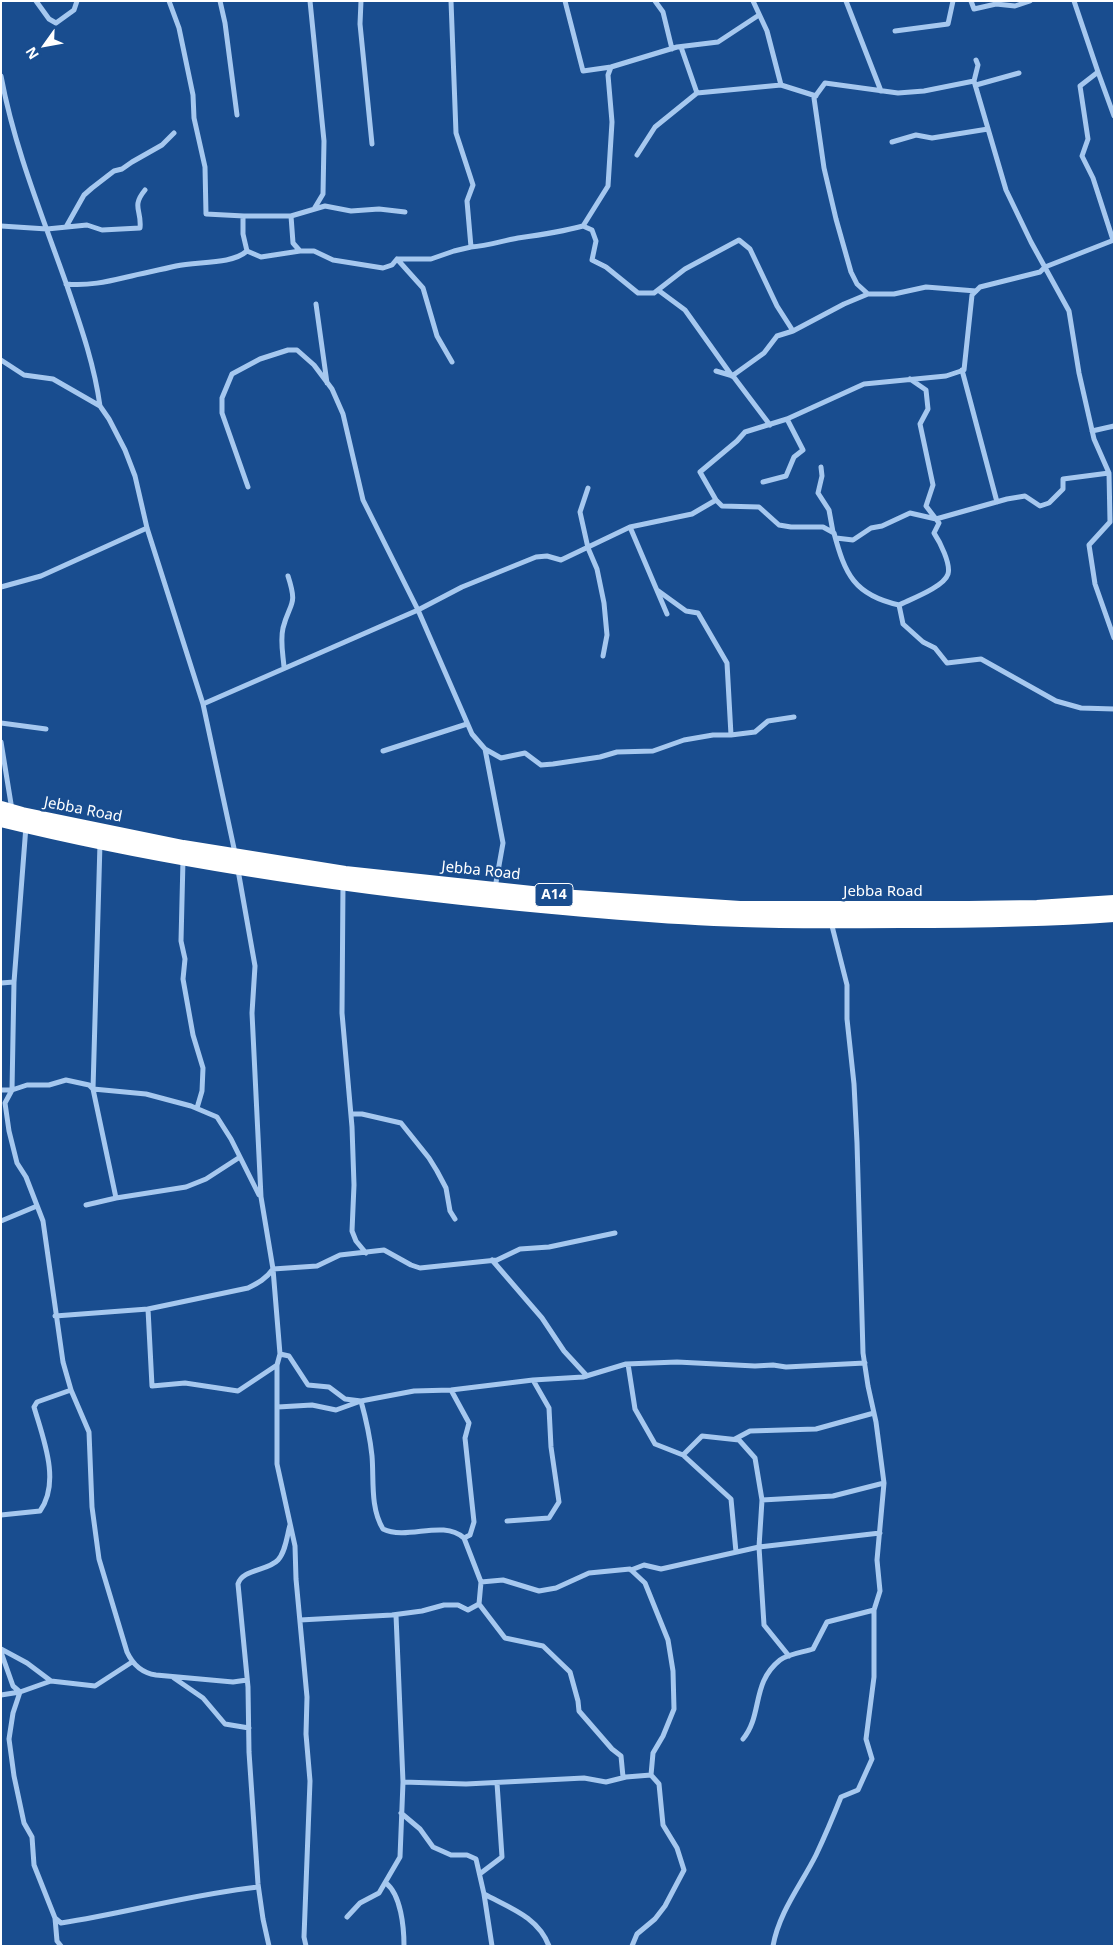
<!DOCTYPE html>
<style>
body{margin:0}
#map{position:relative;width:1115px;height:1947px;overflow:hidden;background:#194d8f;font-family:"Noto Sans",sans-serif}
canvas{display:block}
.frame{position:absolute;inset:0;border:2px solid #fff;pointer-events:none}
.north{position:absolute;left:20px;top:20px;width:50px;height:50px;-webkit-text-stroke:4px #194d8f;paint-order:stroke;rotate:238deg;font-size:14px;font-weight:700;line-height:20px;text-align:center;color:#fff}
.north::after{content:'';display:block;margin:auto;width:18px;height:22px;background:#fff;clip-path:polygon(50% 0,100% 100%,50% 72%,0 100%)}
</style>
<div id="map">
<canvas width="1115" height="1947"></canvas>
<div class="frame"></div>
<div class="north">N</div>
</div>
<script>
const ctx = document.querySelector('canvas').getContext('2d');
ctx.lineJoin = 'round';
function strokePath(path, color, width, dash) { ctx.strokeStyle = color; ctx.lineWidth = width; ctx.lineCap = dash ? 'butt' : 'round'; ctx.setLineDash(dash || []); ctx.stroke(path); }
function write(font, color, halo, rows, align = 'center') {
  ctx.font = font + ' "Noto Sans",sans-serif'; ctx.lineWidth = 4.5; ctx.setLineDash([]); ctx.textBaseline = 'middle'; ctx.strokeStyle = halo; ctx.fillStyle = color; for (const [text, x, y, turn = 0] of rows) {
    ctx.save(); ctx.translate(x, y); ctx.rotate((+turn || 0) * Math.PI / 180); ctx.textAlign = isNaN(turn) ? turn : align; if (halo) ctx.strokeText(text, 0, 0); ctx.fillText(text, 0, 0); ctx.restore();
  }
}
strokePath(new Path2D(`
 M36,1l13,18 7,4 18,-13 3,-9
 M169,1l10,27 14,67 1,23 11,49 1,47 38,2
 M220,1l5,22 12,92
 M310,1l14,140 -1,53 -9,15
 M361,1l-1,23 12,120
 M451,1l5,132 17,52 -6,16 4,46c17,-1 30,-6 47,-9 22,-3 43,-6 65,-12l25,-40 4,-64 -4,-47 3,-8
 M565,1l18,70 28,-4 66,-20 41,-5 41,-27
 M655,1l8,11 9,37
 M753,1l14,30 14,54
 M846,1l35,90
 M971,1l3,8 22,-5 19,2 15,-5
 M1074,1l24,71 -18,14 8,53 -6,17 11,22 20,62
 M895,31l53,-7 5,-23
 M681,47l16,46
 M1098,72l16,44
 M1,76c13,71 41,139 65,207 14,41 28,80 34,123
 M974,81l4,-16 -2,-5
 M976,85l43,-12
 M892,142l24,-7 16,3 56,-9
 M637,155l18,-28 42,-34 84,-8 35,11
 M291,216l2,27 7,8h14l19,9 50,8 9,-3 5,-6
 M1,226l46,3 40,-4 15,5 38,-2c2,-18 -9,-21 5,-38
 M583,226l9,4 4,11 -4,19 14,7 32,26h16l31,-24 54,-29 11,9 27,57 16,25 51,-27 24,-10 -11,-10 -6,-12 -15,-53 -12,-51 -10,-70 11,-15 73,10 26,-2 50,-10 32,109 25,52 38,69 10,62 15,66 15,34 1,49 -21,23 6,39 19,54
 M66,227l18,-32 8,-7 22,-17 8,-2 10,-7 30,-17 12,-12
 M247,251l14,6 39,-6
 M66,284c22,2 40,-2 61,-7 16,-4 33,-7 49,-11 21,-5 55,-1 71,-15l-4,-17v-18h48l34,-10 26,5 28,-2 26,3
 M658,290l27,20 47,66 32,-23 13,-17 16,-5
 M868,294h26l32,-7 50,4
 M316,304l11,79
 M1,360l23,15 29,4 47,27 9,13 16,31 10,26 12,52 56,176 32,149
 M452,362l-15,-26 -14,-48 -26,-29h34l23,-8 17,-4
 M962,370l35,132
 M716,371l17,5 37,49
 M1092,431l22,-5
 M821,467l1,9 -4,17 11,17 4,22
 M763,482l23,-6 8,-19 9,-7 -16,-31
 M248,487l-26,-74v-15l10,-24 28,-15 28,-9h9l17,15 18,24 11,25 20,86 55,110 54,124 13,15 16,9 24,-5 16,12 12,-1 47,-7 17,-5 36,-1 31,-11 29,-5h18l24,-3 13,-11 26,-4
 M588,488l-8,24 8,36 9,21 7,34 3,32 -4,21
 M716,500l6,6 37,1 20,18 12,2h32l11,6c11,41 20,62 65,72l4,19 20,18 12,6 12,15 34,-4 75,42 25,7 33,1
 M630,527l37,87
 M836,538l17,2 18,-12 11,-2 28,-13 26,6 71,-20 18,-3 15,10 9,-3 14,-14v-10l46,-6
 M1,587l40,-11 106,-48
 M657,590l29,21 12,2 29,50 4,72
 M899,605c12,-6 45,-18 49,-31 3,-10 -8,-32 -14,-41l5,-10 -13,-17 7,-21 -13,-61 8,-15 -2,-19 -16,-11
 M284,667c-1,-13 -4,-26 -1,-39 7,-27 15,-21 5,-52
 M203,704l215,-94 44,-23 74,-30 11,-1 14,4 69,-33 62,-13 24,-14 -16,-28 37,-31 8,-9 42,-13 77,-35 82,-8 18,-6 8,-75 8,-8 60,-15 5,-5 69,-27
 M1,723l45,6
 M1,742l11,68
 M485,749l18,94 -8,45
 M383,751l84,-27
 M26,826l-12,156 -2,108 -7,13 4,28 8,32 9,14 17,44 20,141 8,28 18,42 3,75 7,52 28,93c6,13 15,21 29,23l77,7 14,-2
 M100,843l-7,246 53,5 45,12 26,11 14,22 28,56
 M183,860l-2,81 4,18 -2,20 10,56 10,33 -1,23 -5,17
 M238,870l17,96 -3,47 9,184 12,72 7,85 -3,11v99l18,82 1,33 11,118 -1,37 4,47 -6,156 2,9
 M343,884l-1,129 10,114 2,58 -2,46 4,10 10,12
 M1,983l13,-1
 M1,1090h11l15,-5h22l17,-5 23,5 4,4 23,109 -30,7
 M351,1114h11l39,9 28,35 8,13 9,17 4,23 5,8
 M116,1198l70,-11 20,-8 34,-22
 M1,1221l36,-15
 M492,1260l50,58 22,33 23,25
 M148,1309l100,-21c10,-5 18,-9 25,-19l44,-3 23,-11 44,-5 27,15 9,3 77,-8 23,-11 29,-2 66,-14
 M55,1316l93,-7 4,77 33,-3 53,8 39,-26
 M280,1354l9,2 19,29 21,2 16,12 16,2c5,18 9,36 11,55 2,23 -2,52 11,73 25,12 59,-10 81,9l17,44 -2,22 26,34 38,8 27,26 8,29 1,10 33,38 9,7 2,21
 M628,1364l7,45 20,35 28,11 48,44 5,53
 M451,1390l18,33 -4,15 9,84 -4,13 -6,3
 M278,1407l34,-2 24,5 25,-9 53,-10 37,-1 82,-10 50,-3 43,-13 51,-2 78,4 18,-1 13,2 79,-4
 M735,1439l15,-8 66,-2 58,-16
 M683,1455l19,-19 37,4 16,18 7,42 -3,47 5,78 25,31
 M762,1500l71,-4 51,-13
 M1,1515l39,-4c21,-29 3,-73 -6,-104l3,-5 34,-12
 M507,1521l42,-3 10,-16 -8,-55 -2,-39 -16,-28
 M631,1570l13,-5 17,4 98,-22 121,-14
 M300,1620l92,-5 30,-4 22,-6h14l10,5 11,-6
 M1,1649l26,14 24,18 -31,11 -19,3
 M1,1652l12,34 7,6 -7,21 -4,26 5,37 10,47 8,14 2,28 21,53 6,5c66,-10 131,-29 197,-36
 M174,1678l29,20 22,26 24,4
 M51,1681l44,5 37,-24
 M743,1739c20,-24 8,-56 37,-79 8,-6 24,-8 33,-11l14,-27 47,-12
 M403,1782l63,2 118,-6 22,4 20,-5 25,-2 2,-22 10,-17 11,-27 -1,-38 -5,-31 -23,-57 -15,-14 -41,4 -33,15 -17,3 -36,-11 -22,2
 M401,1813l19,16 13,18 18,8h16l9,4 8,35c26,14 54,23 65,52
 M481,1873l21,-16 -5,-74
 M386,1883c15,12 18,44 18,63
 M484,1894l8,52
 M347,1917l13,-14 19,-10 21,-36 3,-75 -7,-167
 M55,1918l2,23 4,5
 M269,1946l-6,-27 -5,-35 -9,-132 -1,-65 -10,-103c4,-15 30,-13 40,-24 8,-9 9,-25 12,-35
 M632,1946l5,-12 18,-15 10,-13 19,-36 -7,-22 -14,-23 -4,-41 -8,-9
 M773,1946c6,-34 28,-61 43,-91 9,-19 17,-38 25,-58l17,-7 14,-31 -6,-20 8,-62v-67l6,-19 -3,-31 7,-77 -8,-61 -8,-36 -5,-33 -6,-210 -3,-59 -7,-65v-34l-16,-63`), '#a6c8ef', 5);
strokePath(new Path2D(`
 M1,808l21,6 161,33 162,26 215,23 180,12h228l69,-1 77,-5
 M1,820c151,37 306,61 461,78 93,10 187,19 280,22 53,2 105,1 158,1 71,0 143,-1 214,-6`), '#fff', 14);
for (const [x, y, w] of [
 [554,895,38]
]) { const box = new Path2D(); box.roundRect(x - w / 2, y - 11.5, w, 23, 4); ctx.fillStyle = '#194d8f'; ctx.fill(box); strokePath(box, '#fff', 1); }
write('bold 14px', '#fff', null, [
 ["A14",554,895]
]);
write('15px', '#fff', '#194d8f', [
 ["Jebba Road",83,810,11],
 ["Jebba Road",481,871,6],
 ["Jebba Road",883,892]
]);
</script>
